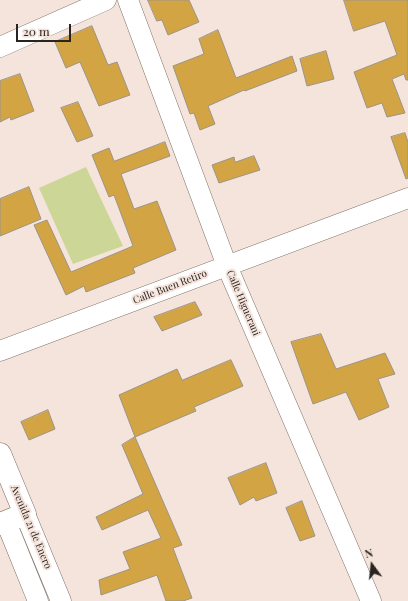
<!DOCTYPE html>
<style>
body{margin:0}
#map{position:relative;width:408px;height:601px;overflow:hidden;background:#f4e4dc;font-family:"Playfair Display",serif}
canvas{display:block}
.north{position:absolute;left:352px;top:545px;width:40px;height:40px;-webkit-text-stroke:3px #f4e4dc;paint-order:stroke;rotate:345deg;font-size:11px;font-weight:700;line-height:16px;text-align:center;color:#2a2421}
.north::after{content:'';display:block;margin:auto;width:14px;height:18px;background:#2a2421;clip-path:polygon(50% 0,100% 100%,50% 72%,0 100%)}
.scale{position:absolute;left:16px;top:24px;width:55px;height:18px;box-sizing:border-box;border:2px solid #2a2421;border-top:0;padding-left:5px;font-size:12px;line-height:14px;white-space:nowrap;color:#2a2421;-webkit-text-stroke:3px #f4e4dc;paint-order:stroke}
</style>
<div id="map">
<canvas width="408" height="601"></canvas>
<div class="north">N</div>
<div class="scale">20 m</div>
</div>
<script>
const ctx = document.querySelector('canvas').getContext('2d');
ctx.lineJoin = 'round';
function fill(path, color) { ctx.fillStyle = color; ctx.fill(path, 'evenodd'); }
function strokePath(path, color, width, dash) { ctx.strokeStyle = color; ctx.lineWidth = width; ctx.lineCap = dash ? 'butt' : 'round'; ctx.setLineDash(dash || []); ctx.stroke(path); }
function write(font, color, halo, rows, align = 'center') {
  ctx.font = font + ' "Playfair Display",serif'; ctx.lineWidth = 4; ctx.setLineDash([]); ctx.textBaseline = 'middle'; ctx.strokeStyle = halo; ctx.fillStyle = color; for (const [text, x, y, turn = 0] of rows) {
    ctx.save(); ctx.translate(x, y); ctx.rotate((+turn || 0) * Math.PI / 180); ctx.textAlign = isNaN(turn) ? turn : align; if (halo) ctx.strokeText(text, 0, 0); ctx.fillText(text, 0, 0); ctx.restore();
  }
}
fill(new Path2D(`
 M86,167l37,79 -50,18 -34,-76z`), '#ccd697');
const building = new Path2D(`
 M148,0h41l10,22 -31,13 -6,-15 -5,1z
 M344,0h64v80h-2l-2,-6 -12,5 13,34 -18,4 -5,-14 -15,5 -13,-36 43,-17 -12,-34 -31,10z
 M92,26l16,39 9,-3 13,33 -31,11 -19,-44 -14,6 -11,-26z
 M218,30l18,48 56,-22 5,15 -52,20 -1,-1 -36,16 7,18 -15,6 -6,-17 -4,1 -17,-48 31,-12 -5,-15z
 M326,51l8,28 -27,7 -7,-27z
 M20,74l14,37 -23,9 -1,-3 -10,5v-41z
 M78,102l15,34 -16,6 -16,-34z
 M405,133l3,9v36l-2,1 -15,-42z
 M165,142l5,14 -49,18 13,35 23,-8 19,49 -43,18 2,5 -49,19 -2,-6 -18,9 -32,-70 13,-5 24,52 62,-26 -19,-51 -5,2 -17,-42 17,-7 5,13z
 M254,156l6,14 -41,13 -7,-18 22,-8 1,5z
 M29,187l12,32 -41,17v-37z
 M195,302l7,13 -40,16 -8,-14z
 M321,334l15,35 49,-16 10,21 -17,5 11,28 -30,13 -13,-28 -33,12 -22,-62z
 M231,360l12,26 -49,21 2,4 -61,26 -16,-42 58,-26 5,11z
 M48,410l7,19 -26,11 -8,-18z
 M135,437l47,108 -9,3 19,50 -9,3h-17l-9,-26 -56,20 -2,-15 31,-11 -7,-17 38,-14 -13,-28 -46,20 -6,-13 47,-23 -21,-49z
 M266,463l11,30 -21,8 -2,-4 -14,8 -12,-27z
 M302,501l13,35 -15,5 -14,-33z`);
fill(building, '#d2a444');
strokePath(building, '#9b9487', 1);
const minor = new Path2D(`
 M128,0l99,266 144,335
 M0,47l106,-47
 M0,351l408,-153
 M25,514l36,87
 M6,522l32,79`);
const tertiary = new Path2D(`
 M0,454l25,60 -25,10`);
strokePath(minor, '#83756d', 21);
strokePath(tertiary, '#83756d', 23);
strokePath(minor, '#fff', 20);
strokePath(tertiary, '#fff', 22);
write('10px', '#2a2421', '#f4e4dc', [
 ["Calle Buen Retiro",170,287,-21],
 ["Calle Higuerani",243,303,67],
 ["Avenida 21 de Enero",31,527,67]
]);
</script>
